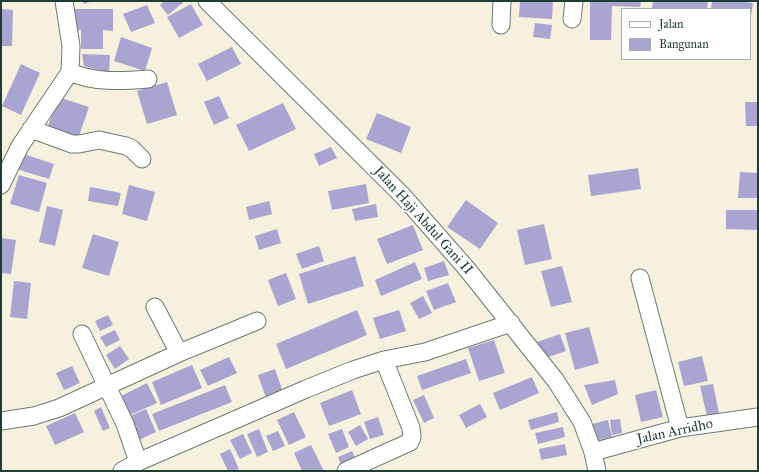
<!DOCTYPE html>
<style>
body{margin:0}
#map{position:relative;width:759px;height:472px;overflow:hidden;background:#f6f0df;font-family:"IM FELL Great Primer",serif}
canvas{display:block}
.frame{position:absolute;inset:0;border:2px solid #1f3d34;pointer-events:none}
.legend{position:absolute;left:621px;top:8px;width:130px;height:52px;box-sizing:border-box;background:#fff;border:1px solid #a5b1ae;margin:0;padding:5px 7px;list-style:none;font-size:12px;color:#1f3d34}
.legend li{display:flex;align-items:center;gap:8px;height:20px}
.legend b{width:20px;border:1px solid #a5b1ae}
</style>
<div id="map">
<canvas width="759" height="472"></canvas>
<div class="frame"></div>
<ul class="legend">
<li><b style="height:5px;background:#fff"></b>Jalan</li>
<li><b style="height:11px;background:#aaa5d0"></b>Bangunan</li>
</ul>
</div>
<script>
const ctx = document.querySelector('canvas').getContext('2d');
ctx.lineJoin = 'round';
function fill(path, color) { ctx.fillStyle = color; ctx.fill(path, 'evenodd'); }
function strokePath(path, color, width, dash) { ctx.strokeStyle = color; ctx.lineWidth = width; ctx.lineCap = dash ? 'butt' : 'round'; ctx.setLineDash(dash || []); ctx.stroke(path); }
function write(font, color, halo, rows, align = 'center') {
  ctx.font = font + ' "IM FELL Great Primer",serif'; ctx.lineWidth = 3; ctx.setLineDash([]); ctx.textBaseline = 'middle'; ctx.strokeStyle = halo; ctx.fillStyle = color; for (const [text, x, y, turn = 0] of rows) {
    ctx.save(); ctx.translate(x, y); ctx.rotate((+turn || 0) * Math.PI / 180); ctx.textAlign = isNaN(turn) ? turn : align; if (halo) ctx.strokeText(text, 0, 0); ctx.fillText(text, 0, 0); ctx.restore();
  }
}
fill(new Path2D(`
 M83,1h10l-9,3z
 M164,1h21l-17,14 -8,-10z
 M520,1h33l-1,18 -33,-2z
 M590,1h51l-1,6 -28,-1 -1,34h-21z
 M653,1h55l-1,8 -55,-1z
 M712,1h26l15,2 -2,13h-1v-7h-39z
 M191,4l12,21 -24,13 -12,-21z
 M147,5l8,18 -24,9 -8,-18z
 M1,9l12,1 -1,36h-11z
 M75,9h38v22l-10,-1v19h-22v-19h-6z
 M535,23l17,2 -2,14 -17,-2z
 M121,37l31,11 -7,23 -31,-10z
 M232,47l9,17 -34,17 -9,-17z
 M82,54l28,1 -1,18 -25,-7z
 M21,64l19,9 -19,42 -19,-9z
 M167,82l10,33 -30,9 -10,-33z
 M219,96l10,22 -15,7 -10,-23z
 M58,97l31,10 -12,35 -31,-10z
 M745,102h13v24h-12z
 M283,103l13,26 -47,22 -13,-26z
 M377,113l34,14 -10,26 -35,-14z
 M331,147l6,11 -18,8 -5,-12z
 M18,152l36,12 -5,15 -36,-11z
 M638,168l3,21 -50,7 -3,-21z
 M740,172l18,1v25h-20z
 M19,175l28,8 -8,29 -29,-8z
 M366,184l3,19 -37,7 -4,-19z
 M129,185l26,7 -8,29 -25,-7z
 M90,187l31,6 -3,13 -30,-5z
 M466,200l32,23 -18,26 -33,-22z
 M269,201l3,13 -23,6 -3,-13z
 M376,204l2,13 -23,4 -3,-12z
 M47,206l16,4 -8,36 -16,-4z
 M726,210h32v20l-32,-1z
 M544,224l8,35 -27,6 -8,-35z
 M413,225l10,25 -36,14 -10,-25z
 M277,229l4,14 -22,7 -4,-14z
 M93,234l26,8 -10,34 -27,-8z
 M1,238l15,2 -5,34 -10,-1z
 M319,246l5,15 -22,8 -6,-15z
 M355,256l9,30 -56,18 -9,-30z
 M444,261l5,14 -21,6 -4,-13z
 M415,262l7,17 -41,17 -6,-16z
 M562,266l10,36 -21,5 -10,-36z
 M286,273l10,26 -18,7 -10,-26z
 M14,281l17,2 -4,36 -17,-2z
 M448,283l8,19 -22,8 -8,-19z
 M423,296l9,17 -13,6 -9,-16z
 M357,310l10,25 -81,34 -10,-25z
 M399,310l7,21 -26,8 -7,-21z
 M108,315l5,10 -13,6 -5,-10z
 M589,327l10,36 -24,7 -10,-37z
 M115,330l5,10 -14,7 -6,-10z
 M560,334l6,17 -23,8 -6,-17z
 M494,340l11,33 -26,8 -11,-33z
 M120,346l9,13 -14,10 -9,-14z
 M702,356l6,25 -24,5 -6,-24z
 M229,357l8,16 -29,13 -8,-16z
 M466,359l5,14 -49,17 -5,-14z
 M192,365l10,23 -41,17 -9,-23z
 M72,366l8,17 -16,7 -8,-17z
 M275,369l9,26 -17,6 -9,-26z
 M532,377l7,16 -39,17 -7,-17z
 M615,380l3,14 -26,11 -8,-20z
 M147,383l10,20 -27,12 -9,-19z
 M713,384l6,29 -12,3 -7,-30z
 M225,385l7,17 -73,29 -7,-17z
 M352,390l9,24 -32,12 -9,-23z
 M656,390l7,27 -22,5 -6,-27z
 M424,395l10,23 -10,5 -11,-23z
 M480,404l7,13 -21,11 -7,-13z
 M101,407l9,21 -7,3 -9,-20z
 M146,409l10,23 -19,9 -11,-23z
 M294,412l12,25 -17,8 -12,-25z
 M557,412l2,10 -28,8 -3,-10z
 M75,413l9,19 -29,13 -9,-19z
 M378,417l6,18 -14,4 -6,-17z
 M620,419l2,14 -10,2 -2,-15z
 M608,420l4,17 -16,4 -4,-17z
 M360,425l8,14 -12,7 -8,-14z
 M563,427l2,10 -27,7 -3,-11z
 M259,429l9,23 -11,5 -10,-23z
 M342,429l7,18 -13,6 -8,-19z
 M278,431l7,15 -12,5 -7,-15z
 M243,434l9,19 -12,6 -10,-19z
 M565,444l2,11 -26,5 -2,-11z
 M311,445l13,26h-22l-8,-18z
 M230,449l9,20 -6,2h-5l-8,-17z
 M352,451l4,9 -15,5 -3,-8z`), '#aaa5d0');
const minor = new Path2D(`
 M207,1l196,195 64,73 89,112 26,41 11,30 4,19
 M572,19l2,-18
 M501,25l1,-24
 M70,72c24,11 52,9 78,7
 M31,129l41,15h7l20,-4 27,6 5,2 11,11
 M1,185l19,-39 50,-74 1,-26 -7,-45
 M640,278l40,150
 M155,307l24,46
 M82,334l43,90 13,38
 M1,421l33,-5 25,-8 120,-55 78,-32
 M593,452l87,-24 78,-11
 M122,471l16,-9 168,-73 47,-19 31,-10 41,-8 86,-29
 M346,471l64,-29 2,-5 -1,-9 -27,-68`);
strokePath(minor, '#6a7c70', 19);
strokePath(minor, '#fff', 17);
write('14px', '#1f3d34', '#fff', [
 ["Jalan Haji Abdul Gani II",423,221,48],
 ["Jalan Arridho",675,432,-12]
]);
</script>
